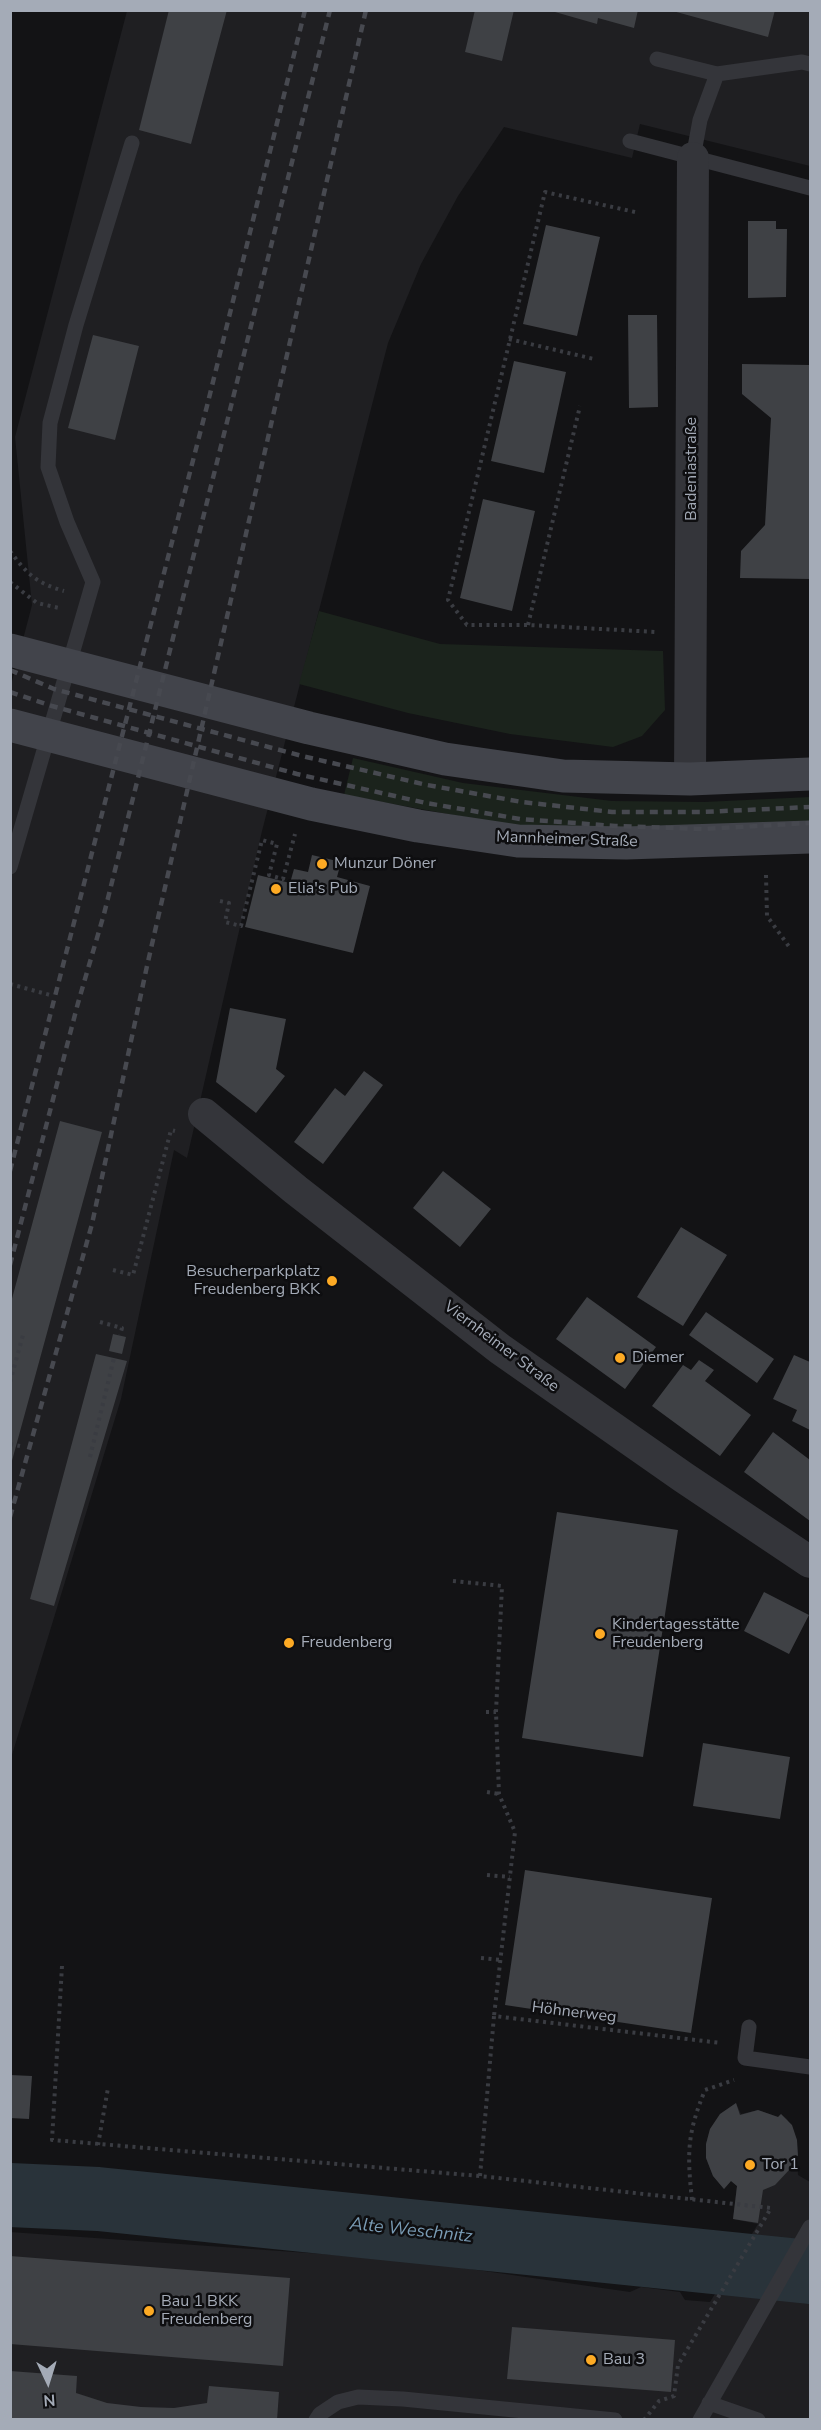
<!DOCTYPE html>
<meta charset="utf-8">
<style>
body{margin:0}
#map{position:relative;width:821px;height:2430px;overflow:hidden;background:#131315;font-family:"Nunito Sans",sans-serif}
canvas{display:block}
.frame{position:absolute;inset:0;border:12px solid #a4abb7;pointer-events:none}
.north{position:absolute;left:18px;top:2352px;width:60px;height:60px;-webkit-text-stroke:4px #0e0e10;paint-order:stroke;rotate:176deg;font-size:16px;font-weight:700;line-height:24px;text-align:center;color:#a4abb7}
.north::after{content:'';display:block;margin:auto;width:21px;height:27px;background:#a4abb7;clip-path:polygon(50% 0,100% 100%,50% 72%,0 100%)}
</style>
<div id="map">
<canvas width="821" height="2430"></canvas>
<div class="frame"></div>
<div class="north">N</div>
</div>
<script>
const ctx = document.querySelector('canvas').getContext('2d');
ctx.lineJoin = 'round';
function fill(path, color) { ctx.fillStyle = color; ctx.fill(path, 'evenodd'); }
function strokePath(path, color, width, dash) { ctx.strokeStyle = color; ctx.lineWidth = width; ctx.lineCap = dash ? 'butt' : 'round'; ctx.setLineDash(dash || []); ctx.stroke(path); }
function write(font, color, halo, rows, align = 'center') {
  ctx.font = font + ' "Nunito Sans",sans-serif'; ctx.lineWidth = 5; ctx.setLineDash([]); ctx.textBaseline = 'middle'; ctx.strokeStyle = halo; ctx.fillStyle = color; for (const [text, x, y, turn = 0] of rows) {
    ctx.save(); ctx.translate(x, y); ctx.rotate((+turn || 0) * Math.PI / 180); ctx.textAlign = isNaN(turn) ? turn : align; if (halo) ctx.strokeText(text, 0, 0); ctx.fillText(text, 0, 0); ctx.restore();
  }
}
fill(new Path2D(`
 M127,11h683v155l-170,-42 -8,34 -128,-31 -46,69 -37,68 -33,79 -126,488 -75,327 -13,-8 -53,249 -110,359 -1,-1069 22,-84 -17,-168z
 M736,2103l5,11 17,-4 20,7 3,-3 6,5 10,21 1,35 12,7v237h-799l-1,-187 398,28 222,32 11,-5 39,5 5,8 25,2 48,-78 -25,-5 4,-33 -6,-5 -7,8 -11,-13 -7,-18v-14l4,-15 10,-15z`), '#1f1f22');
fill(new Path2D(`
 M319,611l121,33 223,7 2,59 -23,26 -29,11 -103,-13 -102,-21 -109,-29z
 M353,758l110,25 149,18 92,1 106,-5v33l-291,-3 -175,-32z`), '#1b231c');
strokePath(new Path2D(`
 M10,2195l88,4 712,73`), '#29333a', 64);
fill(new Path2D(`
 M169,10h58l-36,134 -52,-14z
 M475,10h39l-12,51 -37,-9z
 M548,10h90l-4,18 -36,-10 -1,6z
 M669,10h106l-7,27z
 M748,221h28v8h11l-1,68 -38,1z
 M546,225l54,12 -23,99 -54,-12z
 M628,315h29l1,92 -29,1z
 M93,335l46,11 -24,94 -47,-12z
 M514,361l52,11 -22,101 -53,-12z
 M742,364l68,1v214l-70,-1 1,-27 24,-26 6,-107 -29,-24z
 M483,499l52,12 -23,100 -52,-13z
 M312,855l29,7 -4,15 33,9 -17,67 -108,-26 13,-52 32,8 4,-14 14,3z
 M230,1008l56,11 -10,50 9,7 -29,37 -40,-31z
 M364,1071l19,14 -60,79 -29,-22 41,-54 10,8z
 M60,1121l42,11 -92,336v-162z
 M443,1171l48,38 -31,38 -47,-39z
 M681,1227l46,28 -44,71 -46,-29z
 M587,1297l69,50 -31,42 -69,-50z
 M706,1312l68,47 -17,24 -68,-48z
 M113,1334l13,3 -4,17 -13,-3z
 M96,1354l31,7 -73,245 -24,-7z
 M794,1355l16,7v68l-18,-9 5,-11 -24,-11z
 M699,1360l15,10 -9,11 46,34 -31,41 -68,-50 31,-41 8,5z
 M773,1432l37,28v61l-66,-49z
 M557,1512l121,18 -35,227 -121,-19z
 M764,1592l45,23 -20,39 -45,-23z
 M703,1743l87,14 -10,62 -87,-13z
 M525,1870l187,28 -21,135 -186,-28z
 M10,2075l22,1 -3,43 -19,-1z
 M736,2103l4,12 18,-5 20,7 3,-3 11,11 5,15 1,16 -3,-1 -5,14 -15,16 -12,5 -5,33 -25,-4 4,-33 -6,-5 -7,8 -11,-13 -7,-18v-14l4,-15 10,-15z
 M10,2256l280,22 -7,88 -273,-22z
 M512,2327l163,13 -4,52 -164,-13z
 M10,2371l67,5 -1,17 31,10 34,4 33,1 33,-5 2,-17 70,6 -2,28h-267z`), '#3f4145');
strokePath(new Path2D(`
 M635,212l-90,-20 -97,408 19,25h61l128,7
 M509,339l85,20
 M10,551c17,23 26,32 54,40
 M10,582l27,21 22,5
 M528,625l52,-219
 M766,875l1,41 23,32
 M220,901l9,2 -4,19 16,4 21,-86 15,4 -8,31 14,4 12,-45
 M10,984l40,11
 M113,1270l20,5 38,-145 4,1
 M100,1322l22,6 -2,7
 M10,1382l13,-47
 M10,1444l10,2
 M90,1457l24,-99
 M453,1581l49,5 -6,126 3,82 16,38 -21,184
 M486,1712h10
 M487,1792l12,2
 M487,1875l23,2
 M481,1958l20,2
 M62,1966l-10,174 428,36 291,32 -93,157 -4,31 -15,5 -15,19
 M98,2145l10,-57
 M480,2176l14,-160 227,27
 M692,2200c-5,-47 -5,-66 13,-110l29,-10`), '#3a3c42', 4, [3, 4.5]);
strokePath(new Path2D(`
 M657,59l60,15 85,-12 8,2
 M630,141l180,47
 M693,158l7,-38 17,-46
 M10,867l83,-285 -26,-60 -19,-55 2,-44 26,-98 56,-182
 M749,2027l-4,31 65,9
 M709,2403l49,17
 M316,2420l4,-6 18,-12 20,-5 45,2 212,21
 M700,2420l110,-193`), '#34353a', 15);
strokePath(new Path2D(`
 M690,779l3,-621
 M204,1114l92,76 204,159 183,128 127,85`), '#34353a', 32);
strokePath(new Path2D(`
 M10,650l299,78 136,31 118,17 127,3 120,-5
 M10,725l301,79 107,22 100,15 108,2 184,-6`), '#42444b', 33);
strokePath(new Path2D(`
 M10,670l44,19 248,67 125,29 95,17 90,10h91l107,-5
 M10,692l42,14 245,68 129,29 94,16 95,7 89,3 106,-6
 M10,1171l197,-765 98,-396
 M10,1265l68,-262 26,-89 226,-904
 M10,1517l82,-293 55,-258 219,-956`), '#474950', 4.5, [8, 6]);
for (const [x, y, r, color] of [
 [322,864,6,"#fdaa24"],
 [276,889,6,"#fdaa24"],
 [332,1281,6,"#fdaa24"],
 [620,1358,6,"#fdaa24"],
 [600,1634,6,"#fdaa24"],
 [289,1643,6,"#fdaa24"],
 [750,2165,6,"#fdaa24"],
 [149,2311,6,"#fdaa24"],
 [591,2360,6,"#fdaa24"]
]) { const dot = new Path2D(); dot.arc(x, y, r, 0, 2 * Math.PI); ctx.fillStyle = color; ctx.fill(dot); strokePath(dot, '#0e0e10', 2); }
write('16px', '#a4abb7', '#0e0e10', [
 ["Badeniastraße",692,469,-90],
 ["Mannheimer Straße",567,840,2],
 ["Viernheimer Straße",501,1347,37],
 ["Höhnerweg",574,2013,7]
]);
write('16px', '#a4abb7', '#0e0e10', [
 ["Munzur Döner",334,864],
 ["Elia's Pub",288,889],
 ["Besucherparkplatz",320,1272,"right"],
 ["Freudenberg BKK",320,1290,"right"],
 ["Diemer",632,1358],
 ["Kindertagesstätte",612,1625],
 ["Freudenberg",612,1643],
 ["Freudenberg",301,1643],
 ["Tor 1",762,2165],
 ["Bau 1 BKK",161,2302],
 ["Freudenberg",161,2320],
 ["Bau 3",603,2360]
], 'left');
write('italic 18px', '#799bb4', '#0e0e10', [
 ["Alte Weschnitz",411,2231,6]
]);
</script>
